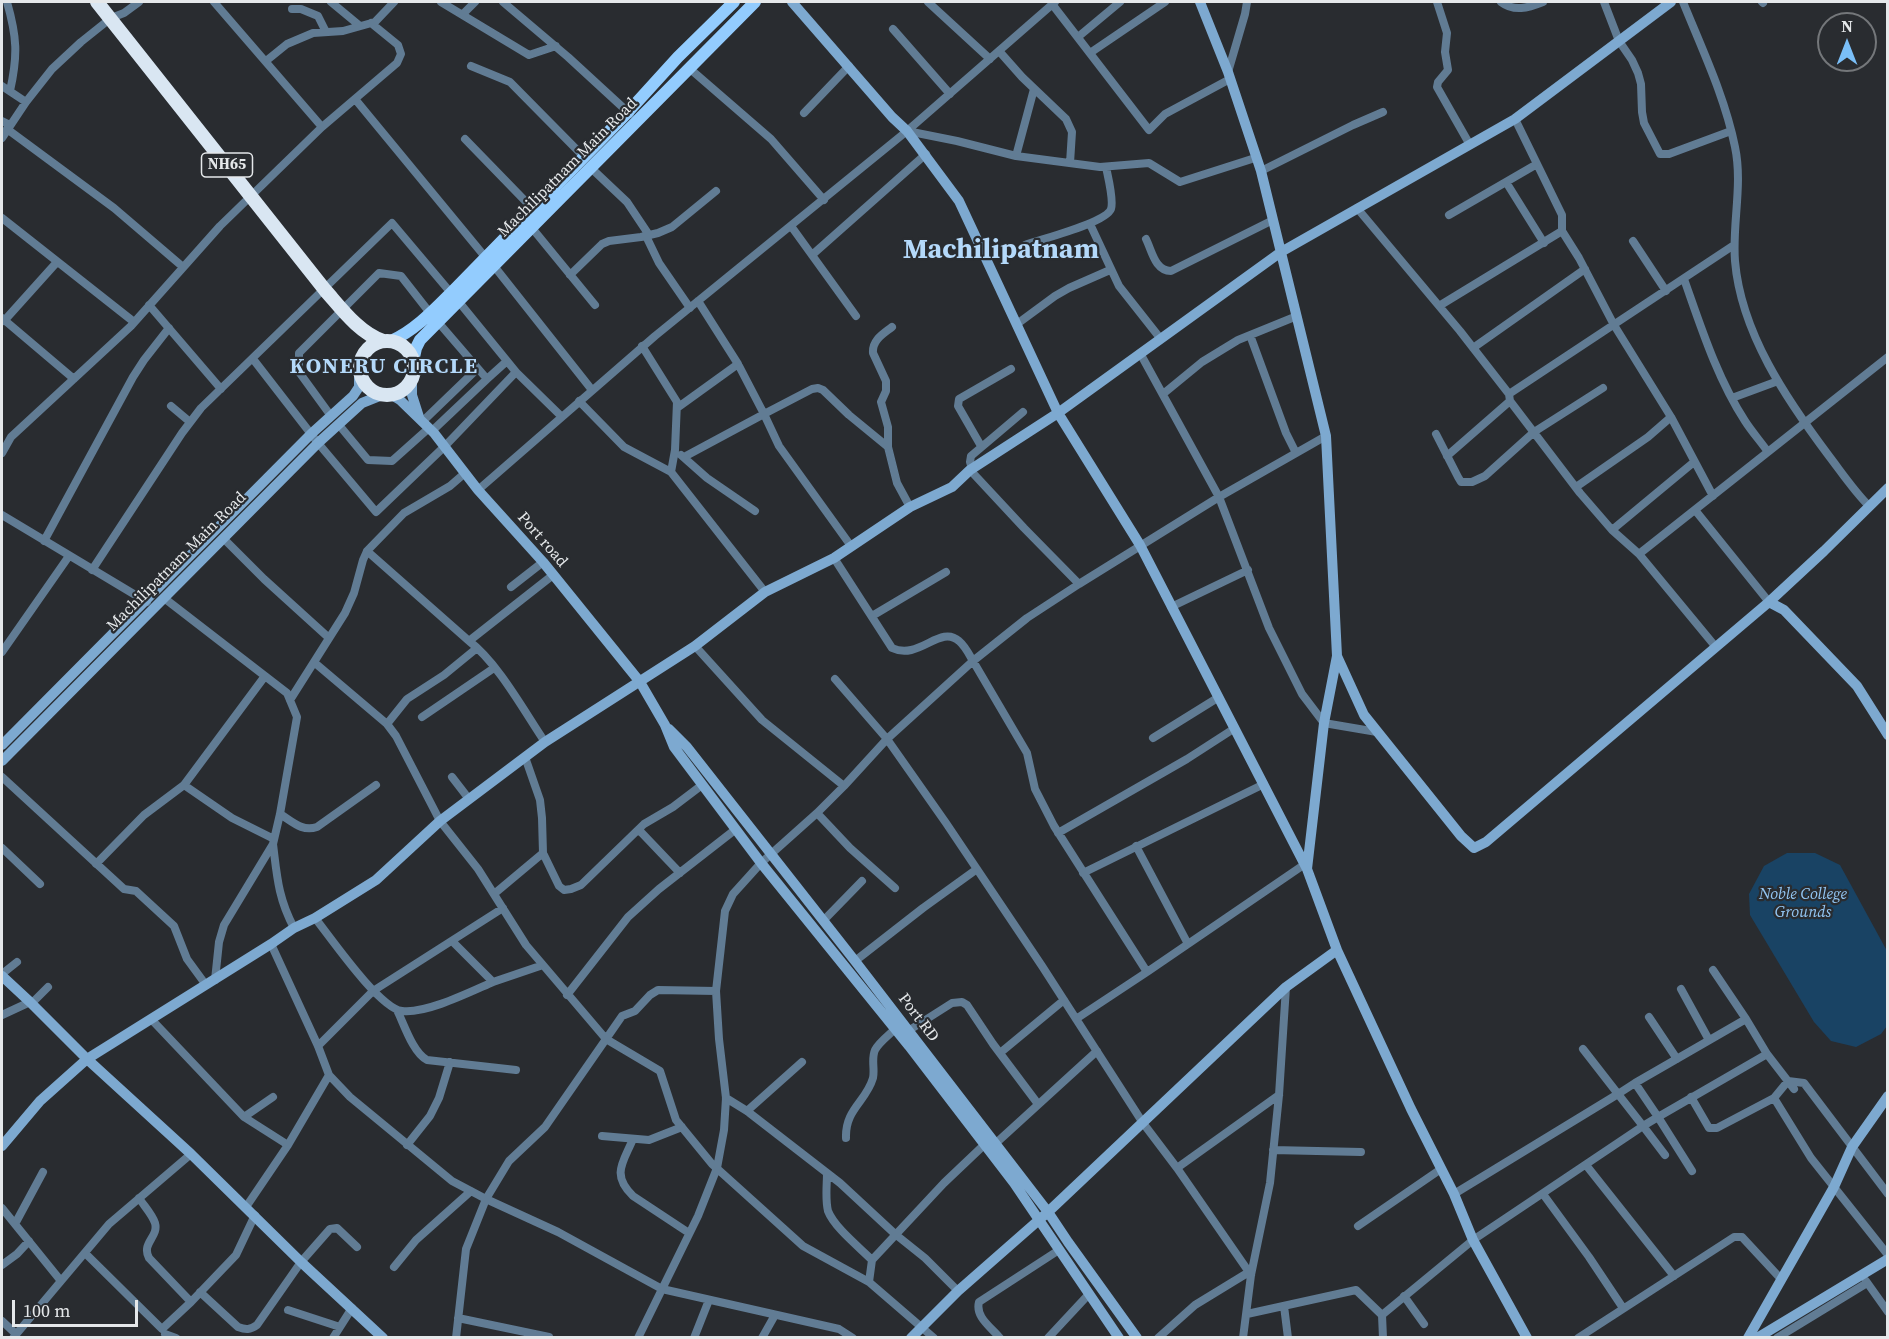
<!DOCTYPE html>
<style>
body{margin:0}
#map{position:relative;width:1889px;height:1339px;overflow:hidden;background:#292c30;font-family:"Source Serif 4",serif}
canvas{display:block}
.frame{position:absolute;inset:0;border:3px solid #e5e8ea;pointer-events:none}
.north{position:absolute;left:1817px;top:12px;width:60px;height:60px;box-sizing:border-box;background:#292c30;border:2px solid #74777a;border-radius:50%;rotate:0deg;font-size:16px;font-weight:700;line-height:24px;text-align:center;color:#e5e8ea}
.north::after{content:'';display:block;margin:auto;width:21px;height:27px;background:#7abff8;clip-path:polygon(50% 0,100% 100%,50% 72%,0 100%)}
.scale{position:absolute;left:12px;top:1300px;width:126px;height:27px;box-sizing:border-box;border:3px solid #e5e8ea;border-top:0;padding-left:8px;font-size:18px;line-height:21px;white-space:nowrap;color:#e5e8ea;-webkit-text-stroke:4px #292c30;paint-order:stroke}
</style>
<div id="map">
<canvas width="1889" height="1339"></canvas>
<div class="frame"></div>
<div class="north">N</div>
<div class="scale">100 m</div>
</div>
<script>
const ctx = document.querySelector('canvas').getContext('2d');
ctx.lineJoin = 'round';
function fill(path, color) { ctx.fillStyle = color; ctx.fill(path, 'evenodd'); }
function strokePath(path, color, width, dash) { ctx.strokeStyle = color; ctx.lineWidth = width; ctx.lineCap = dash ? 'butt' : 'round'; ctx.setLineDash(dash || []); ctx.stroke(path); }
function write(font, color, halo, rows, align = 'center') {
  ctx.font = font + ' "Source Serif 4",serif'; ctx.lineWidth = 4.5; ctx.setLineDash([]); ctx.textBaseline = 'middle'; ctx.strokeStyle = halo; ctx.fillStyle = color; for (const [text, x, y, turn = 0] of rows) {
    ctx.save(); ctx.translate(x, y); ctx.rotate((+turn || 0) * Math.PI / 180); ctx.textAlign = isNaN(turn) ? turn : align; if (halo) ctx.strokeText(text, 0, 0); ctx.fillText(text, 0, 0); ctx.restore();
  }
}
fill(new Path2D(`
 M1787,853h28l25,12 47,86v75l-6,8 -25,13 -25,-6 -17,-19 -64,-107 -1,-21 15,-28z`), '#194364');
strokePath(new Path2D(`
 M7,2c10,35 11,53 3,89
 M214,2l108,125 75,-64 4,-9 -3,-9 -27,-22
 M331,2l29,24
 M441,2l88,53 27,-9
 M503,2l65,55 62,57
 M928,2l62,57
 M1437,2l10,31 -2,19 3,18 -10,12 -1,5 33,58
 M1501,2c13,10 27,6 42,0
 M1604,2l15,39 13,19 6,13 3,11 1,28 2,11 16,31h9l62,-23
 M1683,2c19,47 42,95 52,145 8,38 -3,77 0,114 6,72 52,139 94,195 13,17 25,35 40,50
 M1762,2l1,1
 M1052,4l97,126 16,-16 65,-35
 M292,9h9l17,7 8,16
 M463,14l12,-12
 M893,29l57,65
 M1078,37l42,-35
 M999,51l23,26 44,42 6,13 -2,31
 M1090,53l75,-51
 M266,61l21,-17 26,-11 30,-2 32,-9 19,-20
 M471,66l39,16 74,75
 M689,68l82,71 53,61
 M1228,72l17,-58 2,-12
 M2,86l24,16
 M355,99l131,159
 M804,113l45,-47
 M2,121l8,4
 M7,129l107,79 69,59
 M907,131l50,10 59,15 84,11 49,-4 31,19 75,-24
 M2,138l24,-36 26,-33 29,-27 30,-24 13,-5 15,-11
 M465,139l68,70
 M1016,156l18,-67
 M591,168l36,34 22,33
 M1261,171l92,-46 30,-13
 M1506,182l38,61
 M1357,208l103,123 49,63 1,7 70,92 32,37 27,24 76,92
 M1449,215l88,-51
 M2,218l132,104
 M1090,224l29,62 41,52
 M791,226l65,90
 M532,228l63,77
 M1562,231l17,27 35,67 57,92 42,79
 M646,236l13,27 31,45
 M1146,239c6,12 9,32 25,32l102,-51
 M1633,241l33,50
 M1025,245c16,-6 81,-22 86,-36 3,-9 -3,-32 -5,-42
 M812,255l114,-101
 M494,266l98,124
 M570,275l32,-31 7,-3 32,-4 17,-4 14,-6 44,-36
 M1684,279c17,48 33,99 61,142 7,11 16,21 23,31
 M698,301l40,63 26,50 48,-25 6,-1 5,2 26,25 39,32 9,36 13,24
 M459,302l57,70 45,44
 M149,305l72,84
 M1439,306l123,-75v-16l-47,-96
 M2,318l72,61
 M4,321l53,-59
 M1017,324l38,-28 14,-8 41,-18
 M1250,335l36,98 10,20
 M642,346l35,56 -2,48 -4,22
 M1473,348l112,-79
 M1140,353l79,144 50,131 33,66 22,29 53,9
 M253,359l65,84 58,69 69,-66 71,-74
 M487,379l20,-18
 M1163,394l39,-32 36,-22 59,-24
 M1509,394l225,-149
 M1732,398l46,-17
 M579,401l45,46 47,25 94,120
 M171,406l19,16
 M677,408l61,-44
 M331,416l-32,-44v-19l80,-80 22,3 29,37
 M422,422l55,-53
 M339,425l29,35 24,1 37,-33
 M432,431l55,-52 -49,-57
 M1436,434l22,43 3,5h11l13,-6 49,-44 69,-44
 M981,446l-23,-40 1,-7 52,-30
 M888,447v-20l-7,-25 5,-11v-10l-13,-28c-1,-13 10,-19 19,-26
 M2,453l9,-16 120,-111 89,-100 102,-99
 M681,455l26,23 48,33
 M1447,456l63,-55
 M684,457l80,-43 15,32 72,100
 M972,469l-2,-7 1,-6 52,-44
 M1576,487l72,-50 23,-20
 M478,490l177,-154 252,-205 148,-129
 M1695,510l74,92
 M2,515l145,87
 M1612,530l82,-68
 M223,538l41,41 65,59
 M44,541l89,-164 11,-17 25,-32
 M367,551l102,90 84,-66
 M1639,554l249,-197
 M834,558l58,90c27,13 48,-24 67,-7 6,5 10,13 14,20l54,-43 52,-34 -55,-56 -54,-58
 M92,570l90,-137 19,-25 191,-185 59,70
 M1079,584l140,-87 107,-61
 M511,587l32,-25
 M164,598l123,95 10,24 -17,97 -7,30
 M1171,607l77,-37
 M872,616l74,-44
 M469,641c29,22 55,70 76,101
 M695,646l67,74 82,66 43,-47 86,-78 54,92 8,36 19,37 93,146 -71,47
 M2,652l67,-96
 M315,663l72,61 9,12 44,85 38,48 48,76 80,94 54,32 16,49 36,44 91,82 66,36 65,56
 M835,679l52,60 59,84 96,143 101,157 34,45 74,107
 M290,700l55,-87 9,-20 9,-33 4,-9 37,-38 46,-27 15,-13
 M422,717l72,-49
 M387,724l20,-25 37,-24 33,-27
 M1153,738l66,-41
 M525,757l15,43 2,18 1,35 16,33 5,4 7,-1 10,-4 63,-61 29,-17 29,-22
 M2,777l122,112 12,2 38,35 13,33 19,26
 M452,777l17,22
 M184,785l48,33 42,21
 M817,813l33,35 45,40
 M280,814c13,8 22,18 37,13l59,-42
 M639,830l41,43
 M1058,833l129,-74 48,-31
 M1136,846l52,98
 M2,848l38,36
 M96,864l48,-49 40,-30 81,-109
 M1083,873l181,-89
 M494,894l49,-41
 M315,918c16,20 64,90 87,93 24,3 68,-19 91,-29l-41,-41
 M823,921l39,-40
 M271,944l47,102 11,29 21,22 102,84 34,18 -20,50 -10,89
 M855,961l68,-53 54,-39
 M1713,970l33,49
 M1147,972l158,-108
 M2,974l15,-12
 M215,980l4,-38 5,-17 49,-81c4,32 5,54 21,84
 M493,982l50,-17
 M1681,989l28,51
 M716,991l-58,-1 -8,5 -15,16 -13,5 -77,111 -36,34 -23,38 72,33 104,57 177,40 14,9
 M567,995l61,-78 31,-28 77,-60
 M32,1003l16,-16
 M397,1010c7,14 16,43 30,50l89,10
 M2,1015l28,-13
 M1649,1017l28,42
 M151,1019l93,98 29,-20
 M908,1031l44,-28 10,-1 5,3 26,39 45,60
 M318,1046l55,-55 130,-83
 M1583,1049l35,45 17,-11
 M1000,1053l64,-53
 M1767,1054l-21,-35 -111,64 23,34 109,-63 27,35
 M1691,1097l18,31h8l57,-30 37,60 77,97
 M726,1098l21,13 93,72 55,51 30,24 33,33
 M1774,1098l14,-17 16,2 84,111
 M747,1111l55,-49
 M244,1117l44,28
 M602,1136l47,4 33,-13
 M846,1138c-1,-29 20,-36 27,-60 2,-9 -2,-19 2,-28 4,-8 14,-15 20,-21
 M633,1139c-10,24 -22,35 0,57l56,37
 M995,1144l102,-93
 M407,1145l23,-29 9,-18 11,-36
 M1273,1150l88,2
 M1586,1165l88,111
 M1177,1168l102,-73
 M827,1173c0,12 -2,26 1,38 6,16 31,36 44,49
 M1454,1194l164,-100 25,32 15,-9 34,54
 M1543,1194l46,63 34,51
 M139,1198c5,8 13,16 16,25 4,14 -14,20 -6,35l42,44
 M246,1207l42,-62 41,-70
 M2,1208l59,73 48,-57 82,-70
 M15,1224l28,-52
 M1358,1226l83,-57
 M85,1253l77,76 29,-27 45,-47 19,-40
 M2,1265l15,-11 12,-13
 M394,1267l22,-27 55,-49
 M1866,1281l22,31
 M869,1282l3,-22 72,-77 40,-38
 M200,1292l38,35c8,3 12,3 19,-2l44,-63 29,-33 7,-1 20,19
 M1404,1296l20,28
 M1284,1306l4,32
 M288,1310l52,17
 M1247,1314l109,-24 26,25 91,-75 170,-114 22,29
 M1382,1315l1,23
 M458,1318l91,19
 M2,1321l14,13
 M165,1334l11,4
 M13,1338l48,-57
 M333,1338l19,-30
 M638,1338l60,-122 19,-48 7,-38 2,-32 -7,-59 -3,-48 9,-80 8,-17 28,-31 56,-50 27,-27
 M694,1338l15,-38
 M762,1338l13,-23
 M1000,1338c-9,-11 -25,-21 -21,-36l80,-52
 M1048,1338l41,-44
 M1158,1338l37,-33 54,-33
 M1243,1338l8,-63 19,-92 9,-88 7,-108
 M1578,1338l156,-101h8l39,42
 M1777,1338l90,-55`), '#617c94', 8);
strokePath(new Path2D(`
 M792,2l100,115 15,14 52,70 99,212 82,132 167,324
 M1200,2l28,70 33,99 65,265 11,220 27,59 97,121 13,12 12,-6 283,-240 55,-51 64,-63
 M412,379v16l7,22
 M392,395l8,5 34,33 44,57 65,72 97,120 25,43 9,22 87,116 148,183 105,137 105,155
 M1769,602l15,8 73,76 31,49
 M669,729l18,18 168,214 193,251 20,30 69,96
 M2,745l309,-311 42,-38 6,-9v-14
 M2,761l316,-318 44,-40 20,-8
 M1337,950l74,159 43,85 19,46 54,98
 M2,976l28,26 57,57 104,95 110,108 82,76
 M2,1146l38,-45 47,-42 184,-115 23,-16 21,-10 61,-38 64,-59 105,-79 150,-96 70,-54 69,-34 76,-51 42,-20 18,-17 88,-57 223,-161 234,-133 156,-117
 M911,1338l47,-47 90,-79 238,-225 51,-37 -30,-81 17,-146 13,-67
 M1748,1338l86,-151 18,-40 36,-51
 M1757,1338l131,-79`), '#7da9d0', 10);
strokePath(new Path2D(`
 M391,341c23,-10 42,-30 60,-48l177,-181 50,-55 56,-55
 M413,362l3,-14 4,-8 335,-338`), '#93ccfe', 12);
strokePath(new Path2D(`
 M97,2l228,288c16,18 34,43 58,51
 M360 368a27 27 0 1 1 54 0a27 27 0 1 1-54 0Z`), '#d9e6f2', 14);
for (const [x, y, w] of [
 [227,165,51]
]) { const box = new Path2D(); box.roundRect(x - w / 2, y - 12, w, 24, 4.5); ctx.fillStyle = '#292c30'; ctx.fill(box); strokePath(box, '#e5e8ea', 1.5); }
write('bold 15px', '#e5e8ea', null, [
 ["NH65",227,165]
]);
write('16px', '#e5e8ea', '#292c30', [
 ["Machilipatnam Main Road",568,168,-45],
 ["Port road",542,540,49],
 ["Machilipatnam Main Road",177,562,-45],
 ["Port RD",918,1018,53]
]);
write('italic 16px', '#92c5f2', '#292c30', [
 ["Noble College",1803,895],
 ["Grounds",1803,913]
]);
ctx.letterSpacing = '1.5px';
write('bold 22px', '#b4d9fa', '#292c30', [
 ["KONERU CIRCLE",384,367]
]);
ctx.letterSpacing = '0px';
write('bold 28px', '#b4d9fa', '#292c30', [
 ["Machilipatnam",1001,251]
]);
</script>
